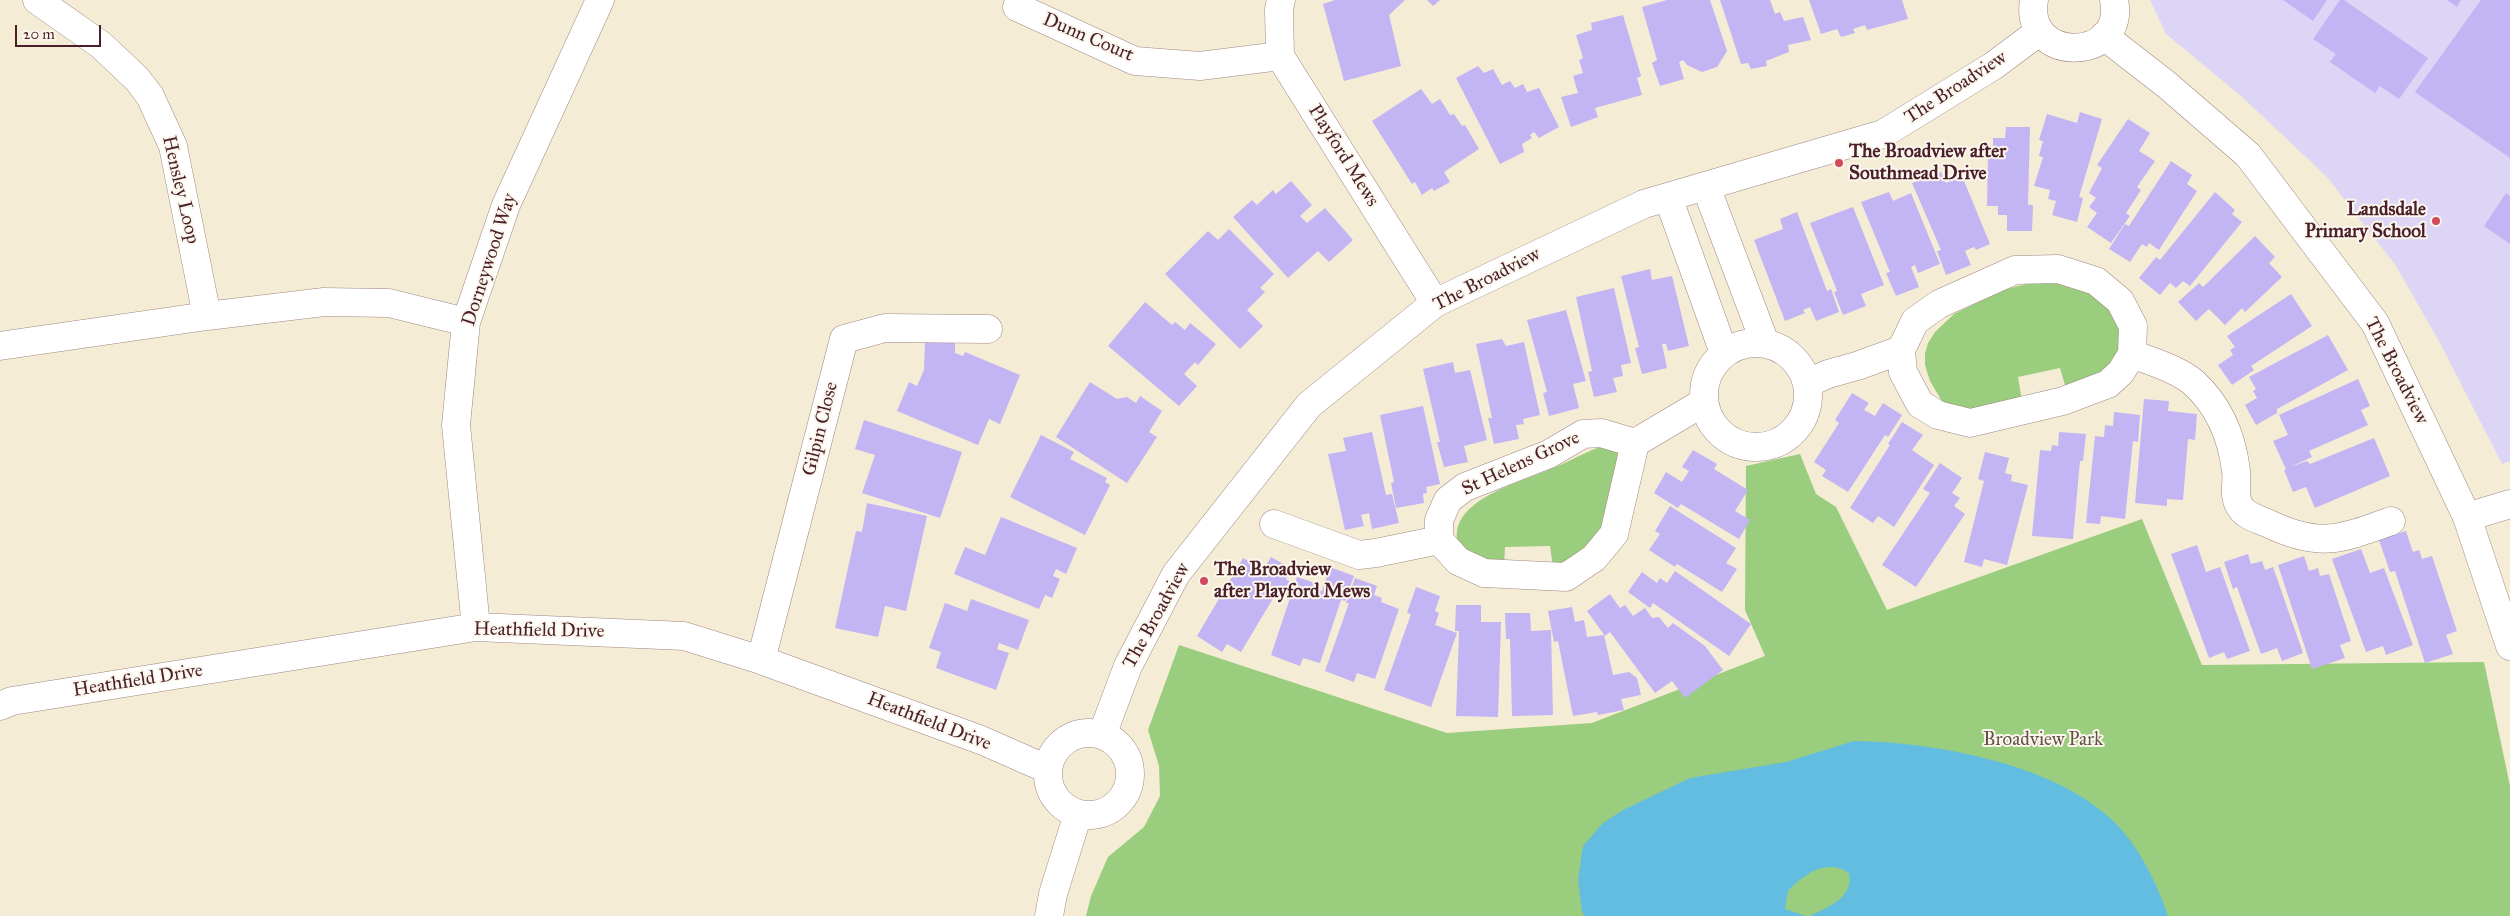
<!DOCTYPE html>
<style>
body{margin:0}
#map{position:relative;width:2510px;height:916px;overflow:hidden;background:#f5ecd6;font-family:"IM FELL Great Primer",serif}
canvas{display:block}
.scale{position:absolute;left:15px;top:25px;width:86px;height:22px;box-sizing:border-box;border:2px solid #4a1f2b;border-top:0;padding-left:6px;font-size:15px;line-height:18px;white-space:nowrap;color:#4a1f2b;-webkit-text-stroke:4px #fbf7ec;paint-order:stroke}
</style>
<div id="map">
<canvas width="2510" height="916"></canvas>
<div class="scale">20 m</div>
</div>
<script>
const ctx = document.querySelector('canvas').getContext('2d');
ctx.lineJoin = 'round';
function fill(path, color) { ctx.fillStyle = color; ctx.fill(path, 'evenodd'); }
function strokePath(path, color, width, dash) { ctx.strokeStyle = color; ctx.lineWidth = width; ctx.lineCap = dash ? 'butt' : 'round'; ctx.setLineDash(dash || []); ctx.stroke(path); }
function write(font, color, halo, rows, align = 'center') {
  ctx.font = font + ' "IM FELL Great Primer",serif'; ctx.lineWidth = 4; ctx.setLineDash([]); ctx.textBaseline = 'middle'; ctx.strokeStyle = halo; ctx.fillStyle = color; for (const [text, x, y, turn = 0] of rows) {
    ctx.save(); ctx.translate(x, y); ctx.rotate((+turn || 0) * Math.PI / 180); ctx.textAlign = isNaN(turn) ? turn : align; if (halo) ctx.strokeText(text, 0, 0); ctx.fillText(text, 0, 0); ctx.restore();
  }
}
fill(new Path2D(`
 M2150,0h360v461l-8,3 -62,-121 -44,-77 -69,-89 -86,-81 -75,-62z`), '#ddd5f6');
fill(new Path2D(`
 M2038,281l36,2 32,19 20,24 -6,37 -53,29 -7,-24 -42,9 4,24 -45,13 -34,-11 -13,-22 -5,-16v-11l3,-11 7,-11 19,-18 49,-24z
 M1606,445l16,5 -24,98 -45,19 -3,-21 -45,1 -1,20 -45,-20c-16,-46 63,-65 94,-79 18,-7 35,-18 53,-23z
 M1800,454l16,40 20,13 51,103 255,-91 60,146 282,-3 26,124v130h-1424l5,-20 17,-39 36,-30 16,-31 -1,-30 -11,-36 31,-85 268,88 145,-10 173,-67 -20,-46 1,-144z`), '#9acd7d');
fill(new Path2D(`
 M1854,741c79,1 197,22 257,78 27,25 45,62 57,97h-358c18,-9 44,-18 39,-43 -22,-15 -45,1 -61,18l-3,18 21,7h-221l-3,-4 -4,-32 5,-34 20,-23 20,-13 67,-32 96,-16z`), '#63bde0');
fill(new Path2D(`
 M1335,0h70l-16,15 12,51 -57,15 -21,-77z
 M1427,0h13l-7,6z
 M1667,0h43l17,51 -10,16 -15,5 -15,-7 -4,-5 -4,2 5,17 -24,7 -8,-23 5,-3 -15,-53z
 M1720,0h50l5,14 5,-2 4,9 19,-4 8,23 -23,5 1,7 -23,9 1,5 -16,3 -3,-6 -7,1z
 M1809,0h93l6,19 -41,11 -2,-5 -12,4 2,4 -14,4 -4,-8 -16,5z
 M2283,0h44l-14,21z
 M2340,0h4l84,58 -29,41 -19,-13 -5,7 -45,-31 6,-8 -23,-15z
 M2447,0h14l-4,7z
 M2481,0h29v158l-95,-66z
 M1623,15l18,61 -4,2 5,17 -47,13 3,9 -27,10 -10,-30 17,-4 -5,-17 10,-3 -4,-13 4,-2 -7,-23 16,-5 -1,-7z
 M1478,66l6,7 9,-4 9,16 8,-4 5,7 8,-4 4,8 12,-4 20,39 -20,11 -5,-6 -4,3 2,3 -10,6 2,8 -24,12 -44,-86z
 M1421,89l11,15 8,-5 10,16 4,-1 8,12 3,-1 14,24 -35,23 6,10 -16,9 -2,-3 -10,7 -7,-13 -3,2 -40,-63z
 M2080,112l22,7 -23,78 4,1 -6,24 -25,-7 4,-14 -8,-2 2,-9 -16,-4 9,-29 -4,-1 4,-15 -4,-1 8,-26 30,9z
 M2128,119l22,14 -11,18 16,10 -18,26 4,3 -15,23 4,3 -19,27 -24,-16 10,-14 -8,-6 7,-9 -7,-5 13,-25 -5,-3z
 M2006,127h24l-2,78h5l-1,26h-25v-16h-9v-9h-11l1,-53h5v-15h12z
 M2171,161l21,14 -5,9 10,7 -38,59 -10,-7 -2,4 -5,-3 -12,18 -21,-13 16,-25 4,2z
 M1941,172l5,11 16,-7 28,68 -14,6 -2,-3 -9,4 6,14 -25,10 -9,-24 4,-1 -29,-67z
 M1291,181l21,24 -12,11 7,7 18,-15 28,32 -24,22 -11,-11 -30,27 -55,-61 19,-17 5,5 16,-15 3,4z
 M1889,192l4,9 18,-8 29,71 -22,9 -3,-8 -4,2 8,20 -23,9 -10,-23 4,-1 -29,-70z
 M2215,192l20,18 -3,4 10,8 -52,64 -7,-5 -7,7 -6,-5 -10,12 -21,-17 17,-21 4,3z
 M2506,193l4,3v48l-26,-18z
 M1853,207l31,78 -23,9 5,12 -23,9 -9,-23 3,-1 -27,-68z
 M1797,212l30,79 4,-2 8,23 -23,9 -6,-14 -7,3 2,3 -20,8 -31,-81 29,-11 -3,-10z
 M1229,229l45,45 -14,14 5,4 -18,18 16,16 -23,23 -75,-75 43,-43 10,9z
 M2255,236l20,21 -6,6 13,14 -37,35 -3,-4 -17,17 -16,-16 -13,12 -18,-19 21,-19 4,4z
 M1650,269l2,11 20,-4 17,70 -21,5 -2,-7h-4l5,24 -25,6 -7,-26 4,-1 -18,-71z
 M1614,288l17,75 -10,2 2,11 -10,2 4,14 -23,5 -6,-25 4,-1 -16,-74z
 M2291,294l21,32 -61,40 3,4 -22,15 -14,-20 15,-10 -3,-5 5,-3 -8,-11z
 M1145,302l27,23 3,-3 10,8 5,-7 26,21 -18,21 -3,-3 -11,12 13,12 -18,20 -71,-60z
 M1566,310l20,71 -13,3 6,24 -30,8 -6,-23 4,-1 -20,-72z
 M2328,335l20,35 -71,39v4l-21,12 -11,-20 12,-7 -4,-7 3,-2 -7,-12z
 M1502,339l4,7 18,-4 16,73 -17,4 1,5 -8,1 3,14 -25,5 -6,-26h4l-16,-74z
 M925,340l30,1v12l8,3 2,-4 55,23 -20,49 -11,-5 -11,26 -81,-34 12,-29 8,4 7,-16z
 M1453,362l2,11 15,-3 17,70 -23,6 4,16 -24,5 -7,-25h3l-17,-73z
 M2358,379l12,27 -9,4 7,15 -59,26 3,6 -22,10 17,-6 3,3 64,-26 16,38 -75,32 -9,-21 -13,5 -9,-22 2,-1 -13,-28 15,-6 -9,-20z
 M1090,382l27,17 10,-2 9,6 4,-7 22,15 -13,21 8,5 -30,46 -71,-46z
 M1852,393l17,10 -5,7 11,6 8,-13 19,12 -14,22 -3,-2 -37,57 -26,-16 4,-6 -12,-8 25,-39 -4,-3z
 M2144,399l25,2 -1,10 29,3 -2,26 -7,-1 -5,61 -16,-1v7l-32,-3z
 M1423,406l17,78 -14,3 1,6 -4,1 1,9 -28,5 -5,-25 3,-1 -14,-67z
 M2114,412l26,3 -2,27 -5,-1 -8,78 -24,-3 -1,8 -14,-1 9,-87 9,1 1,-12 8,1z
 M864,420l98,32 -22,66 -78,-25 13,-38 -20,-6z
 M1902,422l21,13 -11,15 22,15 -40,62 -16,-11 -5,7 -23,-15 40,-63 -2,-1z
 M1372,432l14,63 6,-1 7,29 -27,6 -3,-16 -8,2 3,11 -19,4 -17,-76 18,-3 -3,-13z
 M2059,432l27,2 -3,27h-3l-7,78 -41,-3 8,-86 11,1 1,-6 6,1z
 M1041,435l33,17 -4,7 37,19 -2,4 5,3 -25,50 -75,-38z
 M1693,450l24,14 -3,5 34,21 -13,21 15,9 -11,19 -58,-35 -3,4 -24,-15 12,-21 16,10 7,-11 -7,-4z
 M1985,452l24,6 -4,15 7,2 -1,6 17,4 -21,80 -23,-6 -2,8 -18,-5 20,-81 -6,-2z
 M1940,463l22,15 -10,15 8,5 -6,8 11,8 -49,73 -34,-22 48,-72 -7,-4z
 M867,503l60,13 -21,95 -21,-5 -7,31 -43,-9 21,-97 6,1z
 M1670,506l66,42 -10,15 11,6 -15,23 -45,-28 -2,3 -26,-17 11,-16 -5,-3z
 M1001,517l76,31 -11,26 -10,-5 -3,7 7,3 -8,19 -7,-3 -6,14 -85,-35 11,-27 20,8z
 M2406,531l7,21 6,-2 3,9 10,-3 25,75 -11,4 7,19 -28,9 -30,-92 -5,1 -11,-32z
 M2197,545l9,27 14,-5 30,84 -23,8 -3,-7 -15,6 -38,-104z
 M2361,549l9,24 14,-5 29,77 -27,10 -3,-9 -17,6 -34,-93z
 M2248,554l3,10 11,-3 3,9 8,-3 30,86 -21,8 -5,-13 -16,6 -24,-67 -4,2 -9,-27z
 M2304,556l5,15 9,-3 2,8 9,-2 22,67 -11,4 5,13 -33,11 -34,-104z
 M1271,557l21,12 -6,10 4,3 -9,16 -6,-3 -34,57 -14,-8 -5,8 -25,-16 46,-78 20,12z
 M1330,567l24,9 -9,25 -4,-1 -21,63 -17,-5 -3,8 -29,-11 26,-78 21,7 -1,5 5,2z
 M1675,571l76,53 -22,32 -76,-53 -3,5 -22,-16 14,-20 15,11 3,-5 7,5z
 M1355,578l22,8 -3,9 8,3 -1,4 18,7 -24,70 -18,-6 -3,9 -29,-11 24,-68h-3z
 M1416,587l24,9 -5,15 4,2 -4,12 22,8 -26,74 -47,-17 27,-76 -4,-1z
 M1610,594l10,14 5,-3 8,11 12,-8 7,10 7,-1 9,11 5,-5 32,23 18,24 -38,28 -13,-17 -17,12 -45,-61 -5,4 -18,-25z
 M971,599l58,21 -11,30 -19,-7 -2,6 12,4 -13,37 -60,-22 5,-16 -12,-4 16,-45 22,8z
 M1456,605h25v17h20l-3,95 -42,-1 3,-85h-4z
 M1572,607l3,15 9,-2 3,17 17,-2 9,40 16,-3 8,6 4,17 -20,4 3,11 -26,5 -1,-3 -24,4 -15,-75 -4,1 -6,-31z
 M1505,613h25l1,18 20,-1 2,85 -41,1 -2,-77h-4z`), '#c3b4f3');
const minor = new Path2D(`
 M37,0l64,45 36,34 13,17 23,50 34,170
 M1281,0l-2,9 1,47 155,247
 M2034,0c-11,64 93,63 80,0
 M1017,7l118,54 65,5 80,-10
 M2104,36l63,49 81,70 127,168 92,194 43,129
 M1706,187l59,156
 M1668,197l56,156
 M2058,269l38,12 24,20 13,25 -1,28 -11,18 -13,12 -45,17 -93,22 -32,-8 -18,-11 -17,-32 -2,-22 14,-29 24,-17 76,-34z
 M1704 395a52 52 0 1 1 104 0a52 52 0 1 1-104 0Z
 M0,346l207,-30 117,-14 65,1 77,19
 M2132,354c20,8 46,15 62,29 26,24 38,54 42,88 2,12 -4,26 5,37 5,8 17,11 26,15 52,25 72,17 124,-2
 M1808,383l20,-9 29,-8 44,-16
 M1635,443l-34,-10 -18,1 -34,20 -84,33 -17,13 -9,20v20l19,21 26,12 82,4 28,-19 20,-24 21,-91 69,-41
 M2467,517l43,-13
 M1274,524l85,31 17,-2 63,-13
 M476,627l-20,-202 10,-103 40,-117 94,-205
 M761,660l83,-321 41,-11 103,1
 M0,706l12,-5 464,-74 208,9 77,24 220,80 66,29
 M1048 774a41 41 0 1 1 82 0a41 41 0 1 1-82 0Z
 M1102,735l26,-69 48,-92 133,-169 126,-102 209,-99 239,-70 110,-68 47,-35
 M1049,916l4,-22 25,-80`);
strokePath(minor, '#a08680', 29);
strokePath(minor, '#fff', 28);
for (const [x, y, r, color] of [
 [1839,163,5,"#d1495b"],
 [2436,221,5,"#d1495b"],
 [1204,581,5,"#d1495b"]
]) { const dot = new Path2D(); dot.arc(x, y, r, 0, 2 * Math.PI); ctx.fillStyle = color; ctx.fill(dot); strokePath(dot, '#fbf7ec', 2); }
write('19px', '#4a1f2b', '#fbf7ec', [
 ["Dunn Court",1088,38,23],
 ["The Broadview",1956,88,-33],
 ["Playford Mews",1343,156,58],
 ["Hensley Loop",180,190,77],
 ["Dorneywood Way",490,260,-72],
 ["The Broadview",1487,280,-27],
 ["The Broadview",2396,371,63],
 ["Gilpin Close",821,429,-76],
 ["St Helens Grove",1521,464,-25],
 ["The Broadview",1157,616,-61],
 ["Heathfield Drive",539,631,1],
 ["Heathfield Drive",138,681,-9],
 ["Heathfield Drive",929,722,21]
]);
write('bold 19px', '#4a1f2b', '#fbf7ec', [
 ["The Broadview after",1849,152],
 ["Southmead Drive",1849,174],
 ["Landsdale",2426,210,"right"],
 ["Primary School",2426,232,"right"],
 ["The Broadview",1214,570],
 ["after Playford Mews",1214,592]
], 'left');
write('19px', '#625344', '#fbf7ec', [
 ["Broadview Park",2043,740]
]);
</script>
